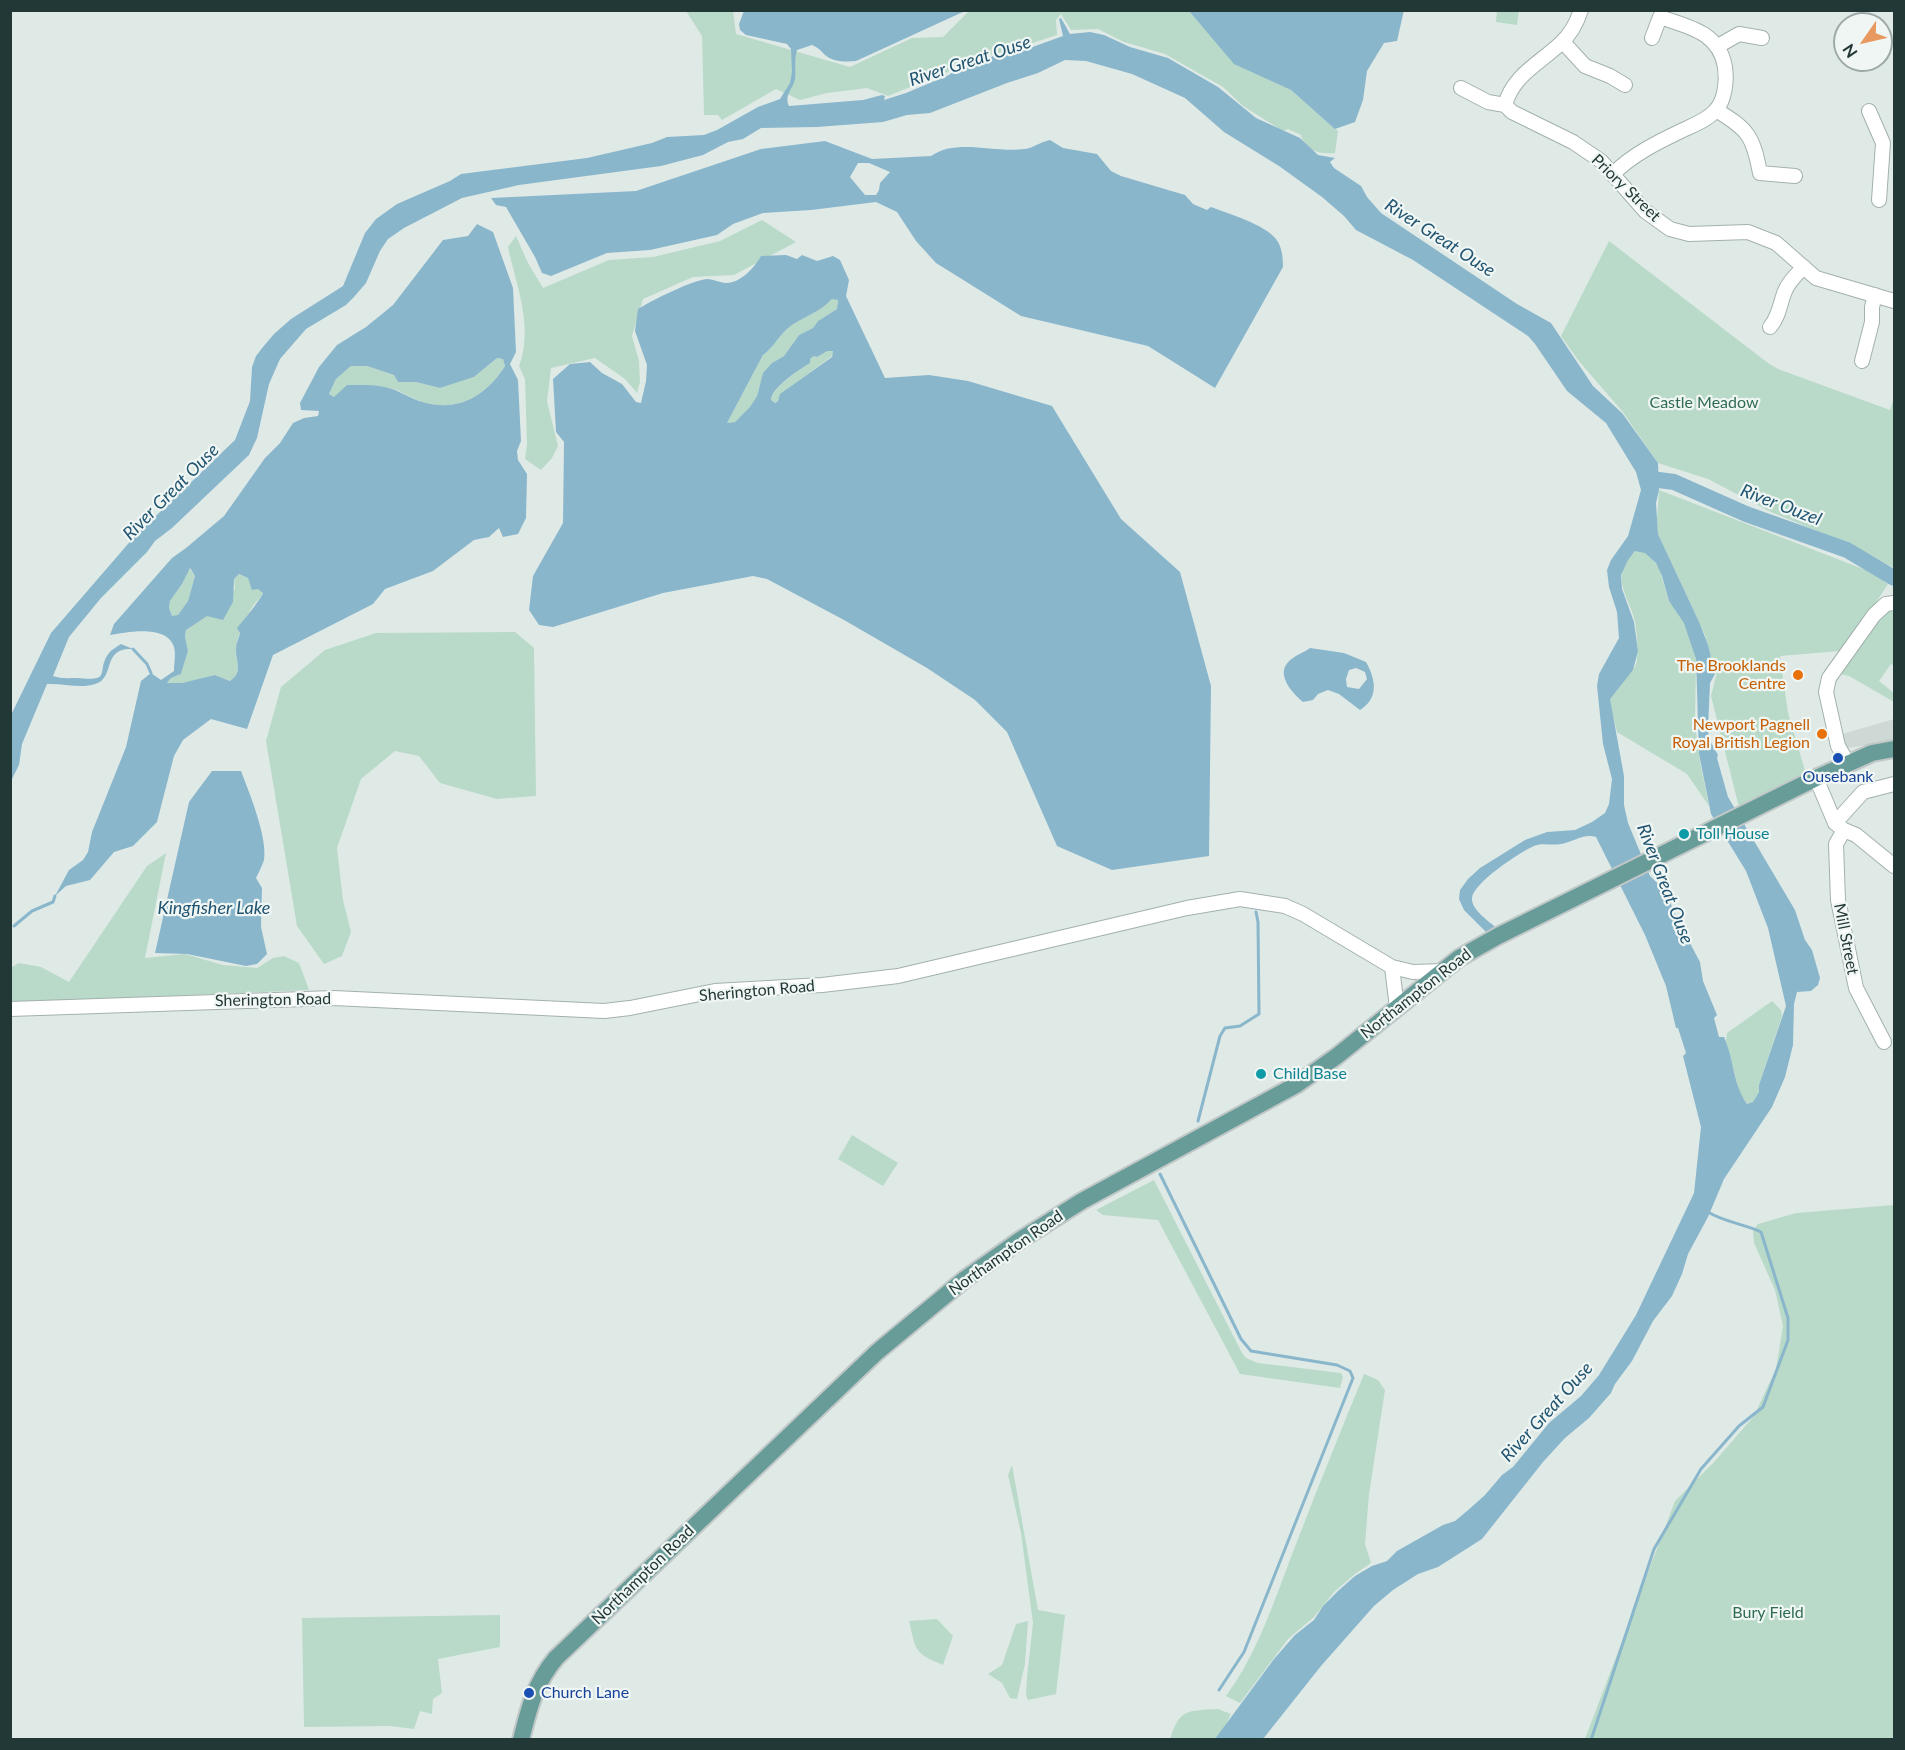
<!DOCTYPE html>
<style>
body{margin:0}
#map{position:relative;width:1905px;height:1750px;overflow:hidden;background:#dfeae7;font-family:Lato,sans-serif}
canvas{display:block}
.frame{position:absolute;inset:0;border:12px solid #223836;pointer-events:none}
.north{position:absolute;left:1833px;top:12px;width:60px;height:60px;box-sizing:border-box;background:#f0f6f4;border:2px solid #9eaaa8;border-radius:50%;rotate:236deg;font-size:16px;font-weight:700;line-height:24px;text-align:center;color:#223836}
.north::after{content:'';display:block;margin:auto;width:21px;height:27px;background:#e8995f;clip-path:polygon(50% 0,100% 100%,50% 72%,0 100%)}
</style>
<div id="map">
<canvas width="1905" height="1750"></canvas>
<div class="frame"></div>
<div class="north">N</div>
</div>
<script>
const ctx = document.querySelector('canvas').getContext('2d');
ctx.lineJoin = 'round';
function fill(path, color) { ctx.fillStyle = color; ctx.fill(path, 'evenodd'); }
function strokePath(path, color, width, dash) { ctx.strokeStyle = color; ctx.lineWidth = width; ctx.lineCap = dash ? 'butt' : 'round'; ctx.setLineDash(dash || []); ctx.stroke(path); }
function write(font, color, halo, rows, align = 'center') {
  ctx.font = font + ' Lato,sans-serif'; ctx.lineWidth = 4.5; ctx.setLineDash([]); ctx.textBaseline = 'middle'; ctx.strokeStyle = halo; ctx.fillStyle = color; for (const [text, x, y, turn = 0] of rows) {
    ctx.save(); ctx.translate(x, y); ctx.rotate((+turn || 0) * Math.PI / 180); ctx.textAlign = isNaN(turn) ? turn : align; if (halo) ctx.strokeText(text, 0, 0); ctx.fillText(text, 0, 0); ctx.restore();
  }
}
fill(new Path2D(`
 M1894,719v22l-46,7 -5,-3 -4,-10z`), '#ced9d6');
fill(new Path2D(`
 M686,11h47l3,23 114,33 62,-29 31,-1 26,-26h220l43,50 59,29 47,41 -3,22c-15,1 -29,-1 -34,-18l-13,-6 -5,2 -40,-25 -20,-19 -58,-33 -41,-12 -26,-13 -27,1 -10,-16 -5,6 1,15 -49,16 -19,4 -101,41 -21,-8 -40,5 -27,7 -24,-11 -54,31 -4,-5h-14l-2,-79z
 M1497,11h22l-2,14 -21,-3z
 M762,220l34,22 -62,33 -41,2 -50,22 -11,37 7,25 1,21 -3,11 -12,-14 -30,-21 -44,10 -4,33 11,45 -6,12 -11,12 -16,-11 2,-14 -2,-66 -6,-13c15,-39 -3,-81 -11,-119l8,-11 12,27 15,25 66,-28 44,-3 67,-16z
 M1609,241l159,122 10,6 112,41 4,-12v170l-41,-22 -82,-34 -63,-33 -50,-16 -36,-52 -44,-51 -17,-24z
 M832,299h6l-1,10 -19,12 -5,7 -14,7 -15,21 -12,7 -13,24 -2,9 -7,12 -15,14 -8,1 36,-68c10,-7 15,-18 24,-26 14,-12 33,-16 45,-30z
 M827,350l6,1 -1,5 -51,38 -3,7 -3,2 -4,-3c2,-13 28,-30 39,-37v-4l4,-3 3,1z
 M497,358l6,1 2,7c-18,29 -47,47 -82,36 -11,-3 -22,-12 -34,-14 -10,-2 -43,7 -55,9l-5,-3 7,-15 15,-13h16l27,9 4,7h18l24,6 34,-11z
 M1659,490l212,82 17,12 -40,62 -9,5 -59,5 8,57 19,64 -67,34 -29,-115 6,-24 -4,-5 -8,-32 -47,-101 -1,-15z
 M1639,548l7,3 13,17 10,33 20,26 7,32 -1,66 5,37 9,44 -22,-32 -70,-42c-2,-10 -7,-21 -7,-32 0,-20 25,-21 27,-41 1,-11 0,-26 -2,-37 -6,-25 -16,-29 -13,-58z
 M189,568l6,8 -7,25 -10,15h-6l-3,-8 1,-7 12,-17z
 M239,574l9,4 15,14c-2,6 -4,7 -8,11 -8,11 -17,30 -19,44 -2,13 8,24 -5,34l-16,-6 -33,9 -15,-1 4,-5 10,-4 7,-23 -3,-14 1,-7 21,-15 28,-26 -1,-10z
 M1894,608v58l-3,-2 -12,17 15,12v9l-45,-26 -13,-3c13,-19 36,-57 58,-65z
 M515,632l19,16 2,148 -39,3 -57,-16 -21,-27 -24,-5 -34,28 -24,69 6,52 8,32 -9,24 -18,8 -27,-38 -31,-185 15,-54 44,-37 51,-17z
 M166,853l-21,105 40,-4 38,11 34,3 16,-10 11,-2 15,7 10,27 -298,13 -1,-35 9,-5 22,4 28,15 78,-116z
 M1772,1001l9,9 1,6 -23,69v7l-6,10 -6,2 -7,-10 -14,-53 1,-8z
 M852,1135l46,28 -15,23 -45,-27z
 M1154,1180l88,173 4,5 12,5 83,10 2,4 -3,11 -100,-14 -82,-154 -55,-5 -7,-5z
 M1894,1205v534h-309l90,-238 39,-39 40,-46 22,-47 7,-43 -8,-36 -21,-47 -1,-12 5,-7 38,-11z
 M1364,1374l14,6 7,10 -16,104 -4,50 6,19 -16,11 -21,18 -20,25 -26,22 -48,64 -14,-7c34,-46 51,-104 72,-157 21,-55 44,-111 66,-165z
 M1012,1465l26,145 27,5 -9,79 -28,6 -2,-5 1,-18 6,-54 -12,-90 -13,-58z
 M500,1615v32l-62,12 4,34 -9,6 -1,15 -12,-3 -6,18 -24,-3 -86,1 -2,-109z
 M937,1619l16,17 -10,29c-29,-12 -27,-14 -34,-44z
 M1028,1621l-3,43 -8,35 -7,-1 -8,-15 -14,-9 14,-9 14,-41z
 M1218,1709l13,5 -8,17 -8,8 -45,1c9,-32 18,-29 48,-31z`), '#b9dac8');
fill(new Path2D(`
 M1404,10l-7,31 -13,2 -17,28 -4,29 -8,22 -20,7 -44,-39 -57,-26 -45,-53z
 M744,11h221l-109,50c-10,1 -23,1 -31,-6 -5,-5 -6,-7 -13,-10l-15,5c-3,9 -1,19 -2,29 -2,10 -11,16 -6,27l74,-6 19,-5 3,1 -1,4 22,-7 43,-18 6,-5 34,-11 4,-3 20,-2 50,-18 -4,-17 2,-1 9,16 20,-2 14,3 26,12 38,11 50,29 38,31 44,20 18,17 17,3 -5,4 4,6 27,18 6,11 14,16 136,91 34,19 42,63 29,27 36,50 1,27 -3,13 2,31 42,90 8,21 7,29 -5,9 -2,45 1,11 9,16 -1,3 11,39 67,113 10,30 7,10 8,28 -2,7 -7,6 -14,1 -3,12 -1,41 -8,32 -13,30 -48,72 -16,38 -20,37 -6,20 -10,22 -19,25 -21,40 -17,23 -4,9 -22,25 -24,20 -22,24 -61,77 -44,28 -20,7 -25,16 -19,16 -53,60 -58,73h-48l59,-80 21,-24 19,-15 9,-14 15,-15 17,-15 17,-10 15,-5 10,-10 46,-26 12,-4 12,-10 18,-16 17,-20 11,-8 36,-44 32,-27 18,-21 37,-60 58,-122 7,-66 -18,-71 3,-3 -8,-25h-2l-10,-42 -21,-51 -49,-98c-12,-4 -23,5 -35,7 -9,2 -19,-2 -27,2 -14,6 -61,37 -62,52 -1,12 18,24 26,31l-10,5 -24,-24 -5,-11 1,-9 8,-11 12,-11 45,-28 22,-8 28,-2 17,-8 13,-9 4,-9 3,-25 -9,-35 -6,-58 2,-12 20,-36 -2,-26 -8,-25 -2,-17 4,-10 17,-24 13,-46 -5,-18 -30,-49 -39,-32 -32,-47 -7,-8 -115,-76 -57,-30 -12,-14 -22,-19 -43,-31 -55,-34 -39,-34 -53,-24 -46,-13 -21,-1 -27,13 -31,10 -77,30 -23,2 -24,7 -66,5 -56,1 -18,11 -15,3 -25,13 -42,11 -142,19 -57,13 -58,30 -16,11 -8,12 -14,32 -12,14 -8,8 -40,24 -26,30 -11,25 -12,54 -8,17 -77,73 -17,13 -8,11 -46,46 -32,39 -16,39c8,3 16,2 24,2 37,4 18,-7 32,-25 3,-4 8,-6 12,-9l12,5c-32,-2 -17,29 -38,35 -14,5 -33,-1 -48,0l-25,60 -3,21 -8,16v-66l40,-82 83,-96 101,-97 15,-39 2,-34 4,-11 7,-9 11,-13 17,-15 52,-33 22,-53 11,-14 21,-15 53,-23 11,-7 126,-16 65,-15 15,-6 37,-2 13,-5 41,-23 22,-8 10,-16 2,-11 -1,-23 -4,-5 -41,-9 -6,-5 -1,-6zM1635,551l10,2 11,10 6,13 7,25 15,22 12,36 3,95 12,60 35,57 22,57 18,78 -27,79v7l-6,10 -6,2c-14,-19 -13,-45 -23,-67h-5l-5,-19 3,-3 -14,-34 -3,-19 -25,-47 -9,-24 -16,-15 -22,-53 -4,-18v-29l-14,-77 23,-29 5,-19 -4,-29 -12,-33 -1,-14 7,-15z
 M1050,140l13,8 34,6 14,17 10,5 64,19 8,9 14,6 4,-3c18,7 53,17 65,32 6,8 7,18 7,28l-68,121 -67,-42 -127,-30 -85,-53 -20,-22 -19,-29 -21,-10 -65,8 -48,3 -30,11 -16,11 -67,15 -43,3 -56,23 -9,-3 -7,-16 -29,-50 -10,-2 -5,-7 145,-7 125,-42 64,-8 47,18 59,-3c25,-18 64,-3 93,-7 7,0 16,-7 26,-9zM858,163h11l21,9 -10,11 -1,7 -3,5h-11l-15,-18z
 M477,224l16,8 20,56 3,64 -6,12 8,16 3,61 -4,10 1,9 9,14 -1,44 -8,16 -15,3 -4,-9 -10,9 -15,3 -41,31 -48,18 -12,15 -100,51 -26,74 -36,-10 -28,21 -9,16 -17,66 -24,24 -19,6 -24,28 -24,6 -11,10 14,-26 14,-10 5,-8 4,-20 34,-85 15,-66 10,-8 10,7 13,-9c0,-7 2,-17 0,-24 -7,-23 -47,-15 -64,-12l4,-11 58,-66 14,-10 38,-32 41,-58 15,-15 13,-20 11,-5 14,-2 1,-5 -18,-1 -1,-7 19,-36 18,-22 29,-18 27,-22 50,-65 25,-4zM497,358l6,1 2,7c-18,29 -47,47 -82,36 -12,-3 -23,-11 -34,-14 -14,-4 -28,-3 -42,-3l-13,12 -5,-3 7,-15 15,-13h16l27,9 4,7h18l24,6 34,-11zM190,568l5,8 -7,25 -10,14 -6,1 -3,-8 1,-7 12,-17zM239,574l9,4 4,12 6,-1 5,4c-2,6 -20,28 -26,35l3,5c-1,5 -4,10 -4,15 -1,13 8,24 -6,33l-15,-6 -33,8h-15l4,-5 10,-4 7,-23 -3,-14 1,-7 21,-14 16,4 10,-18 1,-23z
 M786,255l11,4 5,-4 15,6 16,-5 7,4 9,20 -3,16 39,82 44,-3 39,6 84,25 69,113 59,53 31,114 -2,170 -97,14 -55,-24 -50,-114 -32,-32 -48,-32 -83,-48 -77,-41 -14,-3 -90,17 -110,34 -14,-2 -10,-15 4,-34 30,-53 1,-81 -8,-10 -3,-53 17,-15 20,-2 12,11 20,11 14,18 5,1 5,-22 1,-16 -12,-34 3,-22c15,-9 52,-28 69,-30 5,0 12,3 18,4 15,1 29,-15 36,-27zM832,299l6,1 -1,9 -19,12 -5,7 -14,7 -15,21 -12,7 -9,10 -6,23 -7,11 -15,15 -8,1 36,-68c10,-7 15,-18 24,-26 14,-12 33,-16 45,-30zM827,351h6l-1,6 -52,37 -2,7 -3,2 -4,-3c1,-13 28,-30 39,-37v-4l4,-3 3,1z
 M1310,648l34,5 22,9c10,18 13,36 -6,48l-21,-16 -11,-4 -10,4 -5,6 -10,2c-13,-11 -30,-31 -10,-44 5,-4 12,-6 17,-10zM1356,668l9,4 2,7 -8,10 -12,-2 -1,-8 3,-9z
 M212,771h29c8,21 27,67 23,89 -2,6 -5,12 -8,18l6,10 -1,39 6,27 -10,10 -11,2 -59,-12 -32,-1 34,-151z`), '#8ab6cc');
strokePath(new Path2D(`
 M133,649l14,15 4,9
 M14,926l18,-15 21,-9 2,-6
 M1198,1121l22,-85 5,-8 15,-2 19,-12 -1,-92 -2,-10
 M1160,1174l81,165 10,12 86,14 13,6 3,7 -109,274 -25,38
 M1591,1740l63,-191 47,-80 38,-43 24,-19 25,-67v-22l-27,-86c-17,-8 -37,-10 -53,-20`), '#8ab6cc', 3);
strokePath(new Path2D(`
 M1651,479l23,3 72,32 101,36 47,28`), '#8ab6cc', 16);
const minor = new Path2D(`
 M1563,42l22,24 25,10 15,9
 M1718,46l21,-12 23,4
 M1461,88l27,14 17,3 7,7 61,30 28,19 44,50 25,18 19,5 59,-2 28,11 40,35 78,23
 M1505,105c8,-30 35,-42 56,-62 10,-9 16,-21 20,-33
 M1716,110c32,19 37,26 44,63l35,3
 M1869,111l14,32 -4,57
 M1613,174c20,-20 45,-32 70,-44 11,-5 24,-10 32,-19 10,-10 12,-30 10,-44 -6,-35 -36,-40 -65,-50l-8,21
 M1770,327c9,-10 10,-24 15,-36 4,-10 12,-17 19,-24
 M1862,361l10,-39v-15l3,-12
 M1848,764l-10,-18 -12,-54 3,-14 45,-63 12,-11 8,-1
 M1816,778l19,45 9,7 12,5 38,31
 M1835,823l28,-31 31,-8
 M1844,830l-8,14 2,56 18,88 28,54
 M1392,967l5,41
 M10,1009l324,-11 270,13 26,-3 85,-17 107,-6 76,-9 289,-68 53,-9 45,7 18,8 89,53 21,5 30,-1`);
const major = new Path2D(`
 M521,1740c8,-32 14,-57 35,-82l321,-306 88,-73 55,-39 62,-39 214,-116 41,-29 122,-98 39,-22 318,-158 56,-25 22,-4`);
strokePath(minor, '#a3b1ae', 16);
strokePath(major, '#c1c7c7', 20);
strokePath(minor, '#fff', 14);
strokePath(major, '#679c98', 16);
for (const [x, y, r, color] of [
 [1798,675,6,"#e8710a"],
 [1822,734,6,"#e8710a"],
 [1838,758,6,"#1a4fb4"],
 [1684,834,6,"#0f9aa8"],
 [1261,1074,6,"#0f9aa8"],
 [529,1693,6,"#1a4fb4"]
]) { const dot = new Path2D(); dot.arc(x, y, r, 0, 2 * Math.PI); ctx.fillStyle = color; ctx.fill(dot); strokePath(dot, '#f0f6f4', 2); }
write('16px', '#223836', '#f0f6f4', [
 ["Priory Street",1626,188,44],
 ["Mill Street",1846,939,79],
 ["Sherington Road",757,991,-5],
 ["Northampton Road",1416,994,-38],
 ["Sherington Road",273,1000,-1],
 ["Northampton Road",1006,1253,-35],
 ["Northampton Road",643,1575,-44]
]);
write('16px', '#2f6c51', '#f0f6f4', [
 ["Castle Meadow",1704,403],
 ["Bury Field",1768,1613]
]);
write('16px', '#c56008', '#f0f6f4', [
 ["The Brooklands",1786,666],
 ["Centre",1786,684],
 ["Newport Pagnell",1810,725],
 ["Royal British Legion",1810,743]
], 'right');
write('16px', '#164399', '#f0f6f4', [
 ["Ousebank",1838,777],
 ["Church Lane",541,1693,"left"]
]);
write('16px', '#0d838f', '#f0f6f4', [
 ["Toll House",1696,834],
 ["Child Base",1273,1074]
], 'left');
write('italic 18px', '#205470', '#f0f6f4', [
 ["River Great Ouse",970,61,-18],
 ["River Great Ouse",1440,238,33],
 ["River Great Ouse",171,492,-45],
 ["River Ouzel",1781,505,21],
 ["River Great Ouse",1665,884,69],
 ["Kingfisher Lake",214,908],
 ["River Great Ouse",1547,1412,-48]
]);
</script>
